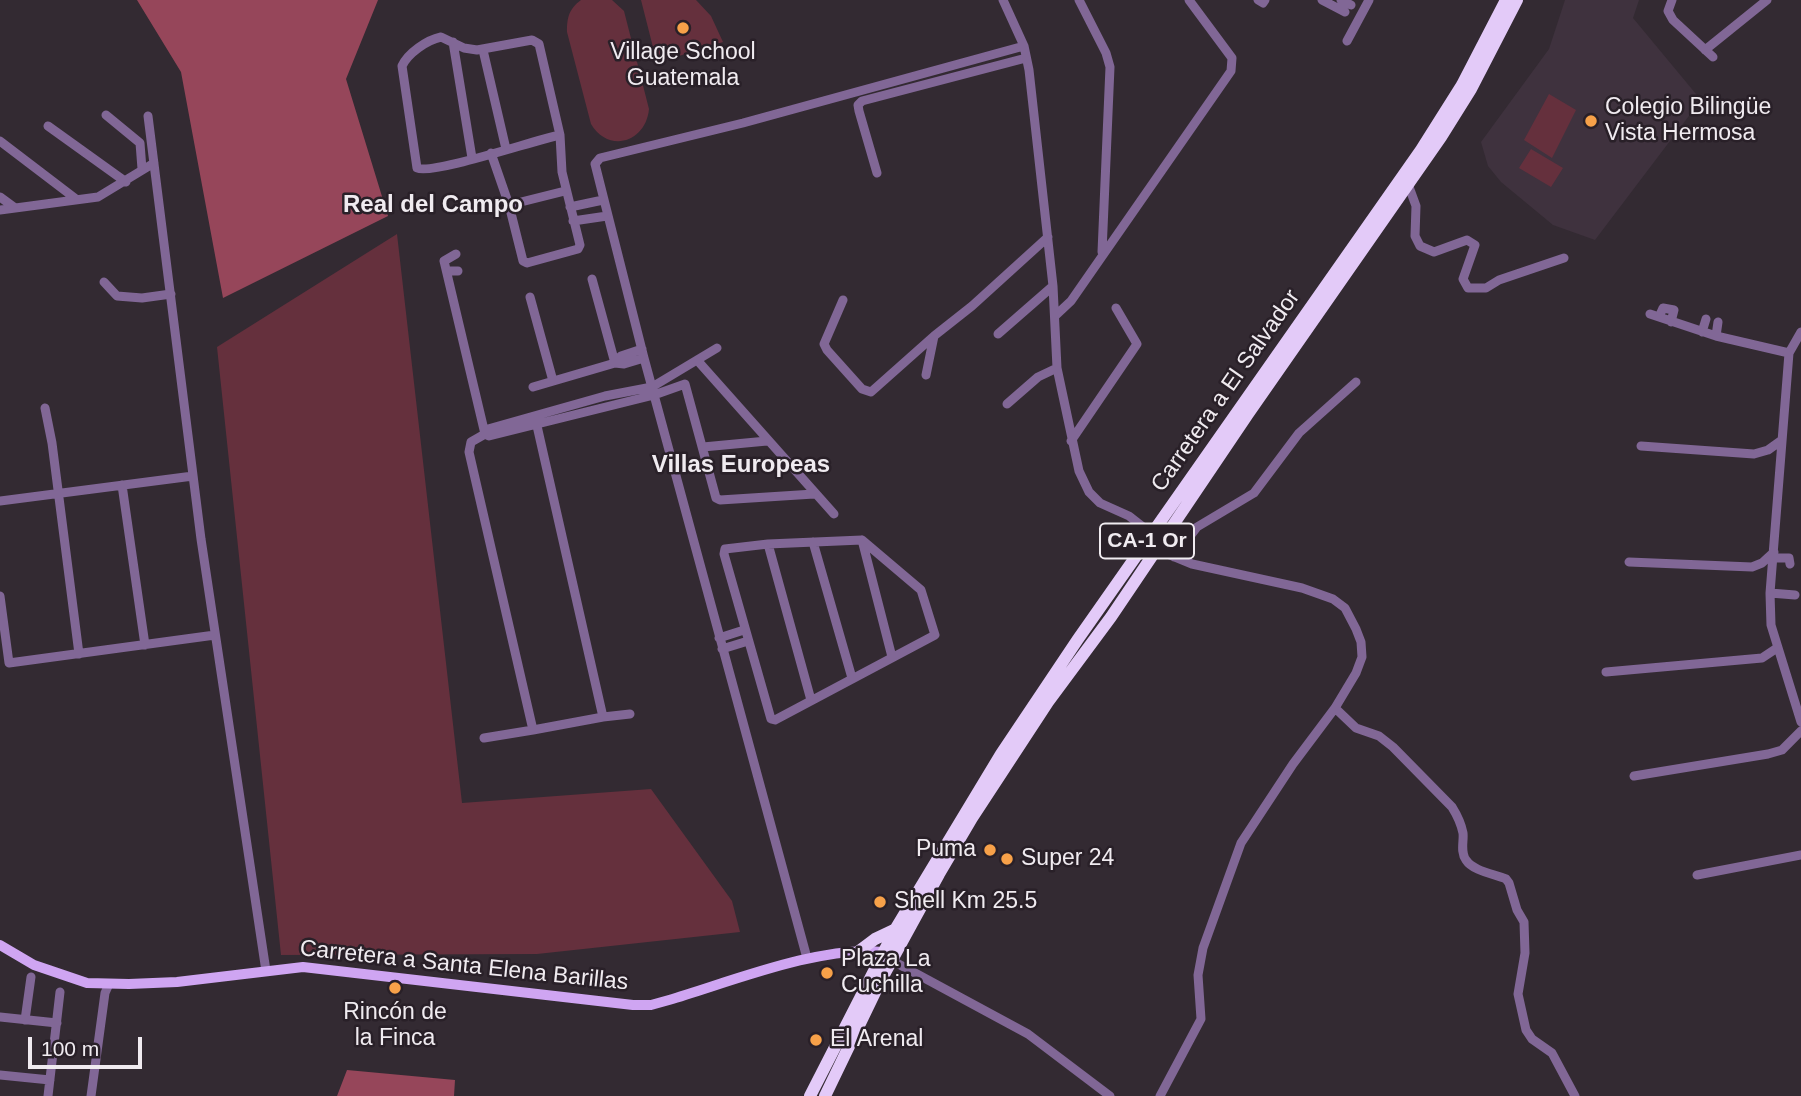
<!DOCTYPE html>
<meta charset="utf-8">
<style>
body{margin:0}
#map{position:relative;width:1801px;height:1096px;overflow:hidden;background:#332a32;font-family:Helvetica,sans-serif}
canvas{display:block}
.scale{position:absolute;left:28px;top:1037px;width:114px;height:32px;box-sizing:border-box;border:4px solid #f0ebf0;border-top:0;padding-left:9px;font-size:21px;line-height:24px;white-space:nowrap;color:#f0ebf0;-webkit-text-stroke:5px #292028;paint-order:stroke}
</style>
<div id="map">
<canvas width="1801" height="1096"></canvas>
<div class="scale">100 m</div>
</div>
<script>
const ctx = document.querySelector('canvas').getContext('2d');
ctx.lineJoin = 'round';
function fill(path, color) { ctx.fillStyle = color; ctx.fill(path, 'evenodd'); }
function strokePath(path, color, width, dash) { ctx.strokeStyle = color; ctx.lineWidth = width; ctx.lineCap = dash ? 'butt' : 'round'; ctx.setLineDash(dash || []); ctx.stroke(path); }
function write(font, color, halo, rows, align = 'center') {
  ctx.font = font + ' Helvetica,sans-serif'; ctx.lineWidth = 5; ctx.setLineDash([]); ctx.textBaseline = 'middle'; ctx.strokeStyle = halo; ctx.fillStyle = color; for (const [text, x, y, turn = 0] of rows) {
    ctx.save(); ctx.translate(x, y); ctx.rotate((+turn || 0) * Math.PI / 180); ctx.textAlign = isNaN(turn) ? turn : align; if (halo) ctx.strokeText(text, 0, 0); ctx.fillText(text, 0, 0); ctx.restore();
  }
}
fill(new Path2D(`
 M1565,0h74l-6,18 68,82 -106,140 -42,-15 -52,-43 -13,-16 -7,-24 68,-93z`), '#3f323e');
fill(new Path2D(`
 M581,0h31l12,11 25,98c-3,33 -40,45 -58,15l-24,-92c0,-15 2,-23 14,-32z
 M641,0h55l15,16 12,26 -66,21z
 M1549,94l27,16 -24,48 -28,-18z
 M1531,149l32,19 -12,19 -32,-19z
 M397,234l65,569 189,-14 81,112 8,31 -203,22 -256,1 -64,-608z`), '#65303d');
fill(new Path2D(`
 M137,0h241l-32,79 42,137 -165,82 -42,-226z
 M347,1070l108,10 -1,16h-117z`), '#96465a');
strokePath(new Path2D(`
 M1003,0l21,46 5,24 24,216 4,82 22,103 10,21 11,11 29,13 23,18
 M1079,0l27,53 4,14 -8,185
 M1258,0l5,3 2,-3
 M1322,0l23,12
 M1341,0l10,5
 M1672,0l-4,11 5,9 40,37
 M1347,41l22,-41
 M453,42l19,116
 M483,50l23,99
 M1705,50l62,-50
 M106,115l34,28 2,26
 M148,116l53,423 65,432
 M48,126l78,56
 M0,141l76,58
 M491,153l18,52 14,56 4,2 51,-14 2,-4 -18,-73 -2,-37 -21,-91 -7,-4 -55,10 -13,-2 -23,-11c-14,3 -33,16 -39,29l15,102c16,7 118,-28 143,-33
 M877,173l-18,-62 -1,-6 4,-4 164,-43
 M1408,184l8,22 -1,30 5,10 14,6 33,-12 8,5 -12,34 5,9h18l13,-8 65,-22
 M0,197l15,11
 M509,205l56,-14
 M570,207l33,-7
 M0,210l98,-13 56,-34
 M573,221l34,-5
 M456,254l-12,7 41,173
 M447,271h11
 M592,279l23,84
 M104,282l13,14 25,2 29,-4
 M530,297l23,84
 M843,300l-19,44 3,6 35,39 9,3 63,-56
 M1650,314l66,22 73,17
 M1055,316l16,-15 160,-230 1,-13 -43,-58
 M1659,317l4,-9 11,2 -3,12
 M1702,332l4,-13
 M1801,332l-12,21 -19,240 1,32 30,97
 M998,334l55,-48
 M1716,336l2,-14
 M697,360l137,154
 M615,363l6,-7 21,-7
 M926,375l8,-39 38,-30 76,-69
 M533,387l82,-24 9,1 20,-6
 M1007,404l31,-27 19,-9
 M45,408l7,35 27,211
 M535,417l68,300 -70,13 -64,-278 2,-10 14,-8 3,-5 117,-33 47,-9 65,-39
 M485,434l4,2 165,-41 31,-11 31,114 4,2 94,-6
 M1071,441l66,-97 -21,-36
 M1641,446l113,8 14,-4 14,-10
 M703,447l64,-6
 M122,485l23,160
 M0,501l193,-25
 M862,540l59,50 14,45 -160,85 -4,-1 -47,-165 1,-5 43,-5z
 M862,540l30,117
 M813,542l39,136
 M768,544l43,156
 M1158,550l34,14 110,24 31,11 12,9 11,21 5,13 1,15 -6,16 -21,35 -42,56 -52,79 -38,105 -5,27 3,44 -41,77
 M1174,557l23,-30 57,-34 45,-60 57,-51
 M1773,558h16l1,6
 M1629,562l123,5 10,-4 12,-11
 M1770,593l25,2
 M0,596l9,67 206,-28
 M719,638l25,-8
 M722,649l26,-8
 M1606,672l156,-14 15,-10
 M1335,708l21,20 23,8 14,11 59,60c5,8 9,16 11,26 1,8 -3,19 3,27 7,11 28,14 40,19l3,4 8,27 7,12 1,31 -7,41 8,36 6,9 20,14 23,43
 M603,717l27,-3
 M484,738l49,-8
 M1634,776l134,-22 14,-4 19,-19
 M1697,875l104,-20
 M807,958l-163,-600 -49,-194 5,-6 143,-35 281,-77
 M891,960l137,74 82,62
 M0,1017l57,6
 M25,1020l6,-43
 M0,1075l50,5
 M48,1096l12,-104
 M91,1096l14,-103 4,-9`), '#816796', 9);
strokePath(new Path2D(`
 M0,945l34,20 53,18 42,1 48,-2 126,-15 330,38h18l18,-5c61,-18 152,-55 214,-48`), '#cfa5f2', 10);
strokePath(new Path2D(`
 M859,951l16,-12 19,-9
 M810,1096l86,-168 105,-174 77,-115 343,-489 41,-65 44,-85
 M825,1096l56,-116 58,-106 33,-56 76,-116 63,-85 137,-203 193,-277 30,-48 46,-89`), '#e3caf8', 12);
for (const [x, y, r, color] of [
 [683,28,7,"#f7a149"],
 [1591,121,7,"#f7a149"],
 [990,850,7,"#f7a149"],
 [1007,859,7,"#f7a149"],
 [880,902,7,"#f7a149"],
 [827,973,7,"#f7a149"],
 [395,988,7,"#f7a149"],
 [816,1040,7,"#f7a149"]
]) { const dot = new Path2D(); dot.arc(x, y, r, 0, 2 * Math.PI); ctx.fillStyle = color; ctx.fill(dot); strokePath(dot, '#292028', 2.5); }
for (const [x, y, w] of [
 [1147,541,94]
]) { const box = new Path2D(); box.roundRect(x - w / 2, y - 17.5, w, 35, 5); ctx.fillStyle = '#292028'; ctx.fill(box); strokePath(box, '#f0ebf0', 2); }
write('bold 21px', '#f0ebf0', null, [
 ["CA-1 Or",1147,541]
]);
write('23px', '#f0ebf0', '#292028', [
 ["Village School",683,53,"center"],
 ["Guatemala",683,79,"center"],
 ["Colegio Bilingüe",1605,108],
 ["Vista Hermosa",1605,134],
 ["Puma",976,850,"right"],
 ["Super 24",1021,859],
 ["Shell Km 25.5",894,902],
 ["Plaza La",841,960],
 ["Cuchilla",841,986],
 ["Rincón de",395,1013,"center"],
 ["la Finca",395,1039,"center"],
 ["El Arenal",830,1040]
], 'left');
write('23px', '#f0ebf0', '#292028', [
 ["Carretera a El Salvador",1226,391,-55],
 ["Carretera a Santa Elena Barillas",464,966,6]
]);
write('bold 24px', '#f0ebf0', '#292028', [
 ["Real del Campo",433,205],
 ["Villas Europeas",741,465]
]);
</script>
